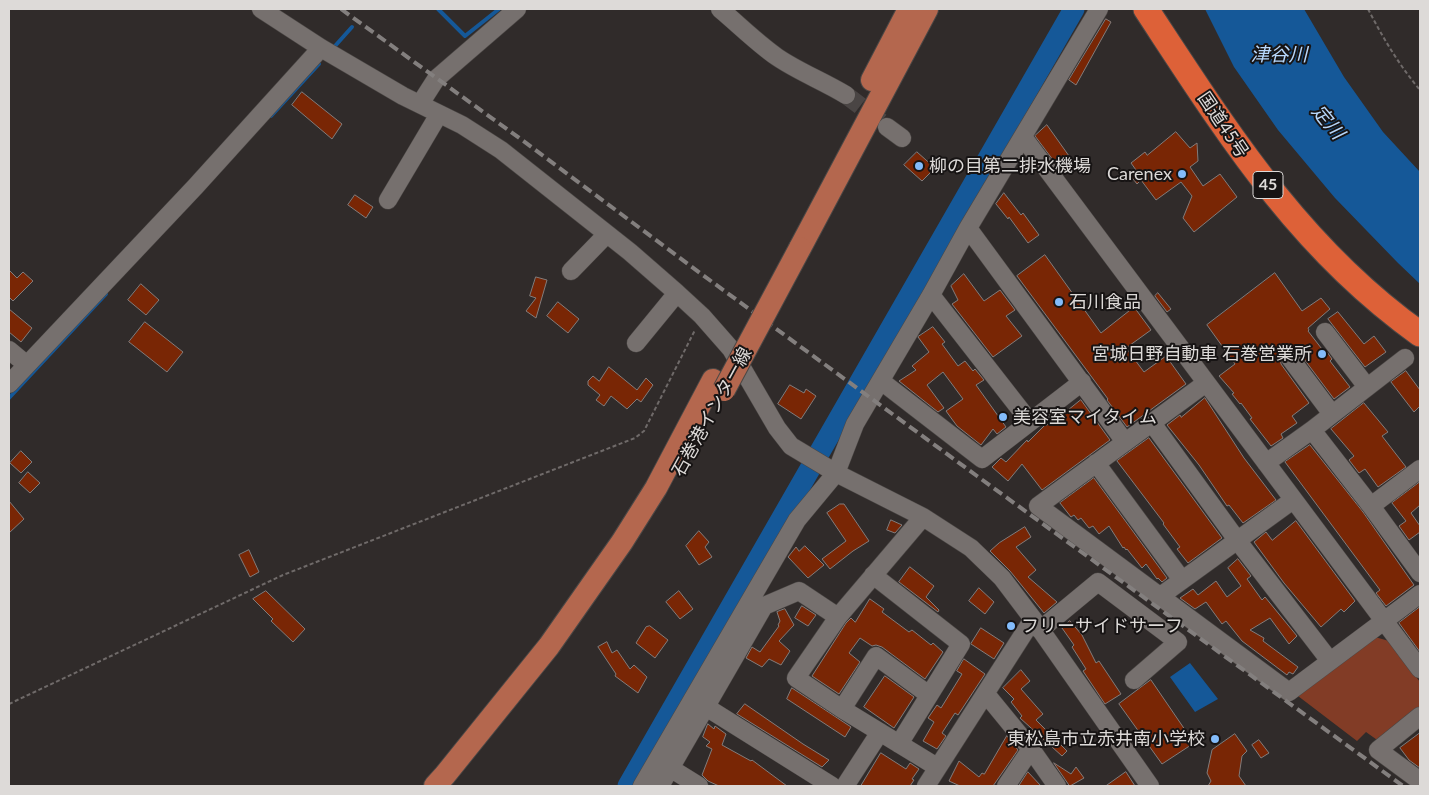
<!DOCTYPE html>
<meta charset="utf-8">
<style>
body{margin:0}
#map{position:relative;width:1429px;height:795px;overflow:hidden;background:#302b2a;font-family:Lato,sans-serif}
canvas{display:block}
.frame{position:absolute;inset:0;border:10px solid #dddad8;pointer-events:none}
</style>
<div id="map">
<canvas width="1429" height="795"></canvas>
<div class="frame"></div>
</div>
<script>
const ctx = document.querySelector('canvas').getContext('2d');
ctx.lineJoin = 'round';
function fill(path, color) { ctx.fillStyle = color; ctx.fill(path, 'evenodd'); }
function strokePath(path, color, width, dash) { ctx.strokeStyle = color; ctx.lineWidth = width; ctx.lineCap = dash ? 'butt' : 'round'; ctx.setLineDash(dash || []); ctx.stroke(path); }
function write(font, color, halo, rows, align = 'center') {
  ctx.font = font + ' Lato,"Noto Sans JP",sans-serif'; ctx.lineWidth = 4; ctx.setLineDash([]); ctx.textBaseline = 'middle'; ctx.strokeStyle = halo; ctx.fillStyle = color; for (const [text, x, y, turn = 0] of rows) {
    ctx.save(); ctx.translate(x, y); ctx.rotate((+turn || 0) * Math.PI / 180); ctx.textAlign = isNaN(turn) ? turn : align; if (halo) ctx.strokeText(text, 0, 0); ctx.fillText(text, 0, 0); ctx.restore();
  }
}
fill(new Path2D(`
 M1375,637l14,4 31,41v29l-40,31 -14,-10 -9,9 -59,-45z`), '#823c26');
fill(new Path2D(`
 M1205,9h99l40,68 39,55 37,40v112l-22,-21 -63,-65 -57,-68 -44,-63z
 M1190,663l28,36 -23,13 -25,-35z`), '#155898');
strokePath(new Path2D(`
 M438,9l27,27 34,-27
 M335,46l17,-19
 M271,116l48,-52
 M9,398l97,-104`), '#155898', 4);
strokePath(new Path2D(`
 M628,786l446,-777`), '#155898', 21);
const building = new Path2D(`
 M1106,19l5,3 -35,63 -7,-5z
 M302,92l40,32 -10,15 -40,-34z
 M1047,125l27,38 -12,9 -27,-36z
 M1176,132l14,16 7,-5 1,18 -8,6 13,19 17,-12 17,23 -43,35 -11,-14 9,-22 -11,-14 -25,18 -15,-20 -4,4 -7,-9 6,-5 -5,-7 14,-11 2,3z
 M917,152l18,16 -13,13 -18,-16z
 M1004,193l17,22 2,-2 16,22 -11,8 -19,-26 -1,2 -12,-15z
 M355,195l18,12 -7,11 -18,-13z
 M1045,255l56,78 33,-26 17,23 -25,18 18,24 22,-16 20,28 -59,43 -20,-27 1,-1 -91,-123z
 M9,270l8,8 6,-6 10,9 -20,20 -4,-4z
 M1275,273l27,38 19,-13 9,11 -22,19 1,2 -1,1 17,22 2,-1 5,7 -2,2 20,26 -16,12 -36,-48 -9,-4 -6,3 -3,4 1,10 28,39 -17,13 5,7 -16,11 2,4 -12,8 -21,-27 2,-1 -11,-15 -1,1 -8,-10 2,-1 -15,-17 16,-12 -28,-39z
 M964,274l20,27 16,-11 15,20 -9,6 16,20 -29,21 -41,-53 6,-4 -7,-14z
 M536,277l11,3 -11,38 -10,-7 10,-13 -6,-2z
 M141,284l18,16 -13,15 -18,-15z
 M1158,293l13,16 -4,3 -12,-16z
 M558,302l21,17 -11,14 -21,-17z
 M9,309l23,19 -11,14 -12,-10z
 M1338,312l26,32 10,-8 12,16 -21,15 -37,-48z
 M145,322l38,30 -16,20 -38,-30z
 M933,327l12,15 -3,2 16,22 7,-5 8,10 2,-2 9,11 -8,5 30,42 -9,7 -4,-5 -12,16 -24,-19 -11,-15 17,-12 -20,-27 -16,13 17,23 -6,4 -39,-31 17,-11 -4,-4 17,-14 -11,-15z
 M609,367l28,23 9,-12 7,7 -12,17 -4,-3 -10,10 -16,-13 -7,10 -8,-6 4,-5 -12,-10v-4l5,-5 6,5z
 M1406,371l14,19v16l-6,6 -23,-30z
 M790,385l14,8 2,-4 10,7 -15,23 -23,-15z
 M1205,398l39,60 32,42 -33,23 -14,-18 -2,1 -28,-41 -32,-40 13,-10 1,2z
 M1081,400l29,40 -68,50 -20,-26 -14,17 -16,-14 9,-9 5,4 21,-22 1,2 17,-17 1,1 17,-16 2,2z
 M1364,403l24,29 -6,4 24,31 -28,20 -13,-18 -6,4 -10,-13 5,-4 -23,-27z
 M1149,438l73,100 -34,25 -11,-14 3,-2 -17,-23 1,-1 -47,-62z
 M1310,445l53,67 51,73 -28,21 -10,-13 4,-3 -95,-128z
 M21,451l11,11 -11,11 -11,-10z
 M28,472l12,11 -10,10 -11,-10z
 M1094,478l73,100 -5,4 -4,-4 -1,1 -11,-15 -4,4 -15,-19 -1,1 -2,-3 -1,1 -14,-22 -10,8 -6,-8 -4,2 -8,-10 -3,2 -4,-5 -3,2 -11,-14z
 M1420,482v23l-9,8 9,13v6l-11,8 -10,-14 7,-5 -14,-18z
 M9,501l15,18 -15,14z
 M840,504h4l25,37 -16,10 -23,18 -8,-10 24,-18 -19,-28z
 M891,520l11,5 -7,8 -8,-3z
 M1296,521l59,80 -11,11 -3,-3 -20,18 -37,-44 -30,-41 12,-10 6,8z
 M1025,527l6,10 -15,10 20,23 -8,7 29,25 -13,11 -34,-42 -20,-20 9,-8z
 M699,531l10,11 -4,5 7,10 -13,8 -13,-19z
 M805,546l19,19 -16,13 -20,-21 8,-10 3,4z
 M249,550l10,22 -9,5 -11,-22z
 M1238,559l13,17 -4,3 15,21 3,-3 32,39 -8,8 -19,-26 -20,12 14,8 -1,3 35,26 -5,7 -4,-2 -2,3 -45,-34 -16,-20 -4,3 -16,-22 -11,7 -15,-11 13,-9 5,6 18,-14 11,16 14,-11 -13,-18z
 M910,567l24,19 -8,11 13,13 -1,2 -39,-30z
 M979,588l15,14 -9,12 -16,-13z
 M266,591l39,38 -12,13 -22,-21 2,-2 -20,-20z
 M679,591l14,18 -13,10 -14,-17z
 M870,599l14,10 -2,3 27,20 3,-2 19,15 2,-2 10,9 -18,27 -43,-32 -6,-2 -4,1 -12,-8 -11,15 11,9 -21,32 -27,-18 34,-53 5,-5 4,4z
 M802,606l14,9 -8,11 -13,-8z
 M1420,607v45l-21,-29z
 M785,609l9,16 -15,16 11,10 -9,14 -12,-6 -7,8 -16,-9 6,-11 8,5 19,-26 -1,-1 2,-4 -3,-9z
 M1070,621l12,14 14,28 3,-2 22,33 -16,10 -22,-33 3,-2 -14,-22 2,-2 -12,-17z
 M650,626l18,14 -13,18 -19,-15 10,-16z
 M981,628l23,15 -10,16 -23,-15z
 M607,642l5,11 5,-3 13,19 4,-4 13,12 -9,16 -23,-17 1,-2 -18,-27z
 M964,659l21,15 -27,41 -3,-2 -13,20 4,3 -9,13 -14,-8 11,-19 -6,-4 9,-13 4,3 21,-34 -5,-3z
 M1021,670l9,11 -9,8 22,25 -7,6 31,31 -5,5 -42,-38 2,-2 -11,-14 3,-3 -11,-11z
 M885,676l29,21 -20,31 -30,-21z
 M1151,680l43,63 -32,21 -43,-60z
 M792,688l59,39 -6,10 -58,-38z
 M745,704l58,40 26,16 -7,7 -85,-53z
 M708,724l6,5 1,-3 11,8 -4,11 29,16 1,-1 35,26h-68l-11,-5 -6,-6 10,-26 -6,-3 4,-4 -7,-5z
 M1420,733v35l-11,-8 -9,-12z
 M1235,734l12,17 -5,5 -3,20 7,10h-38l3,-5 -4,-8 5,-23z
 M1007,736l11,14 -25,36h-33l-11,-5 10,-20 20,16 3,-4 2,1z
 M1259,740l10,13 -8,5 -9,-13z
 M881,753l25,16 4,-6 9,6 -7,10 2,1 -4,6h-49z
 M1054,763l17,11 5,-7 8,11 -14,8z
 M1028,772l13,14h-22z
 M1126,772l9,14h-29z`);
fill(building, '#792605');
strokePath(building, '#827c7b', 1);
strokePath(new Path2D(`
 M846,95l35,27`), '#4a4544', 18, [18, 9]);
const minor = new Path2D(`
 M261,9l60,39 82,48 59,29 39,25 129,102 47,41 25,23 29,33 46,79 14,18 45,27 87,44 48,31 31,30 31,41 117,167
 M720,9c19,16 37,34 57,48 22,15 46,24 69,38
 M420,104l16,-25 81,-70
 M887,127l15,11
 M1023,137l397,532
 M388,200l51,-86
 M968,228l157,214
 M571,271l36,-37
 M931,295l99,127
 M1325,332l42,55
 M636,343l41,-50
 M9,350l18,15
 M1290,358l42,56
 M881,381l101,78 100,-77
 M1206,383l-168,123 251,186 131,-98
 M9,384l186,-197 126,-139
 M1152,423l85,117 93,121
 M1312,430l93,-72
 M1096,463l86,117
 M1266,463l46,-33 59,76 49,67
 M1371,506l49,-37
 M923,517l-85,100 -42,61 46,31 95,58
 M873,575l88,69 -62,100
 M1159,597l134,-97
 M1040,630l58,-48 80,60 -44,38
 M986,694l45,55 26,37
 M706,707l126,79
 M842,709l34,-53 53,39
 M1420,716l-42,34 42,31
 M670,768l29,18
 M642,786l155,-266 39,-47 19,-49 76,-129 37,-67 131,-219
 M660,786l104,-180 35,-15 39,26
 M845,786l35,-54
 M926,786l107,-167
 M1006,786l25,-37`);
const major = new Path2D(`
 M872,80l37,-71
 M800,248l127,-239
 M435,786l10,-11 104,-129 73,-104 34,-54 57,-108`);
const highway = new Path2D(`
 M1146,9c81,123 152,238 274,325`);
strokePath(minor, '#4b4745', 19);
strokePath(major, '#4b4745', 24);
strokePath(highway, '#4b4745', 27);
strokePath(new Path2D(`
 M1368,9c15,29 31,56 52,81
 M9,704l274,-129 352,-137 9,-7 51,-101`), '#6f6a69', 2, [4, 2.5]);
strokePath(minor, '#76706e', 18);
strokePath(major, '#b4674e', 22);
strokePath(highway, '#dd6138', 25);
strokePath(new Path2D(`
 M341,9l181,131 178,133 277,203 426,310`), '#837f7e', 4, [10, 5]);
const majorBridge = new Path2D(`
 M724,390l76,-142`);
strokePath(majorBridge, '#4b4745', 24, []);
strokePath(majorBridge, '#b4674e', 22);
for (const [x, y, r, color] of [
 [919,166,5,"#83bcfb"],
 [1182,174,5,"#83bcfb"],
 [1059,302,5,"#83bcfb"],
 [1322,354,5,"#83bcfb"],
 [1003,417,5,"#83bcfb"],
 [1011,626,5,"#83bcfb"],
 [1215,739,5,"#83bcfb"]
]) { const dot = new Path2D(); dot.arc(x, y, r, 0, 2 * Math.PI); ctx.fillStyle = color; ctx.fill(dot); strokePath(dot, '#171414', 2); }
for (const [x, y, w] of [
 [1268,185,30]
]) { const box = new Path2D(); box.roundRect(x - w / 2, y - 13.5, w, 27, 4); ctx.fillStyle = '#171414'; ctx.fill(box); strokePath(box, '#dddad8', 1); }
write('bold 16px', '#dddad8', null, [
 ["45",1268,185]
]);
write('18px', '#dddad8', '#171414', [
 ["国道45号",1223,125,56],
 ["石巻港インター線",712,412,-61]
]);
write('18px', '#dddad8', '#171414', [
 ["柳の目第二排水機場",929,166],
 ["Carenex",1172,174,"right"],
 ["石川食品",1069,302],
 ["宮城日野自動車 石巻営業所",1312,354,"right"],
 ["美容室マイタイム",1013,417],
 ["フリーサイドサーフ",1021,626],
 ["東松島市立赤井南小学校",1205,739,"right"]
], 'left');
write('italic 19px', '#b8d8fc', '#171414', [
 ["津谷川",1279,55],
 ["定川",1328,122,50]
]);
</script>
